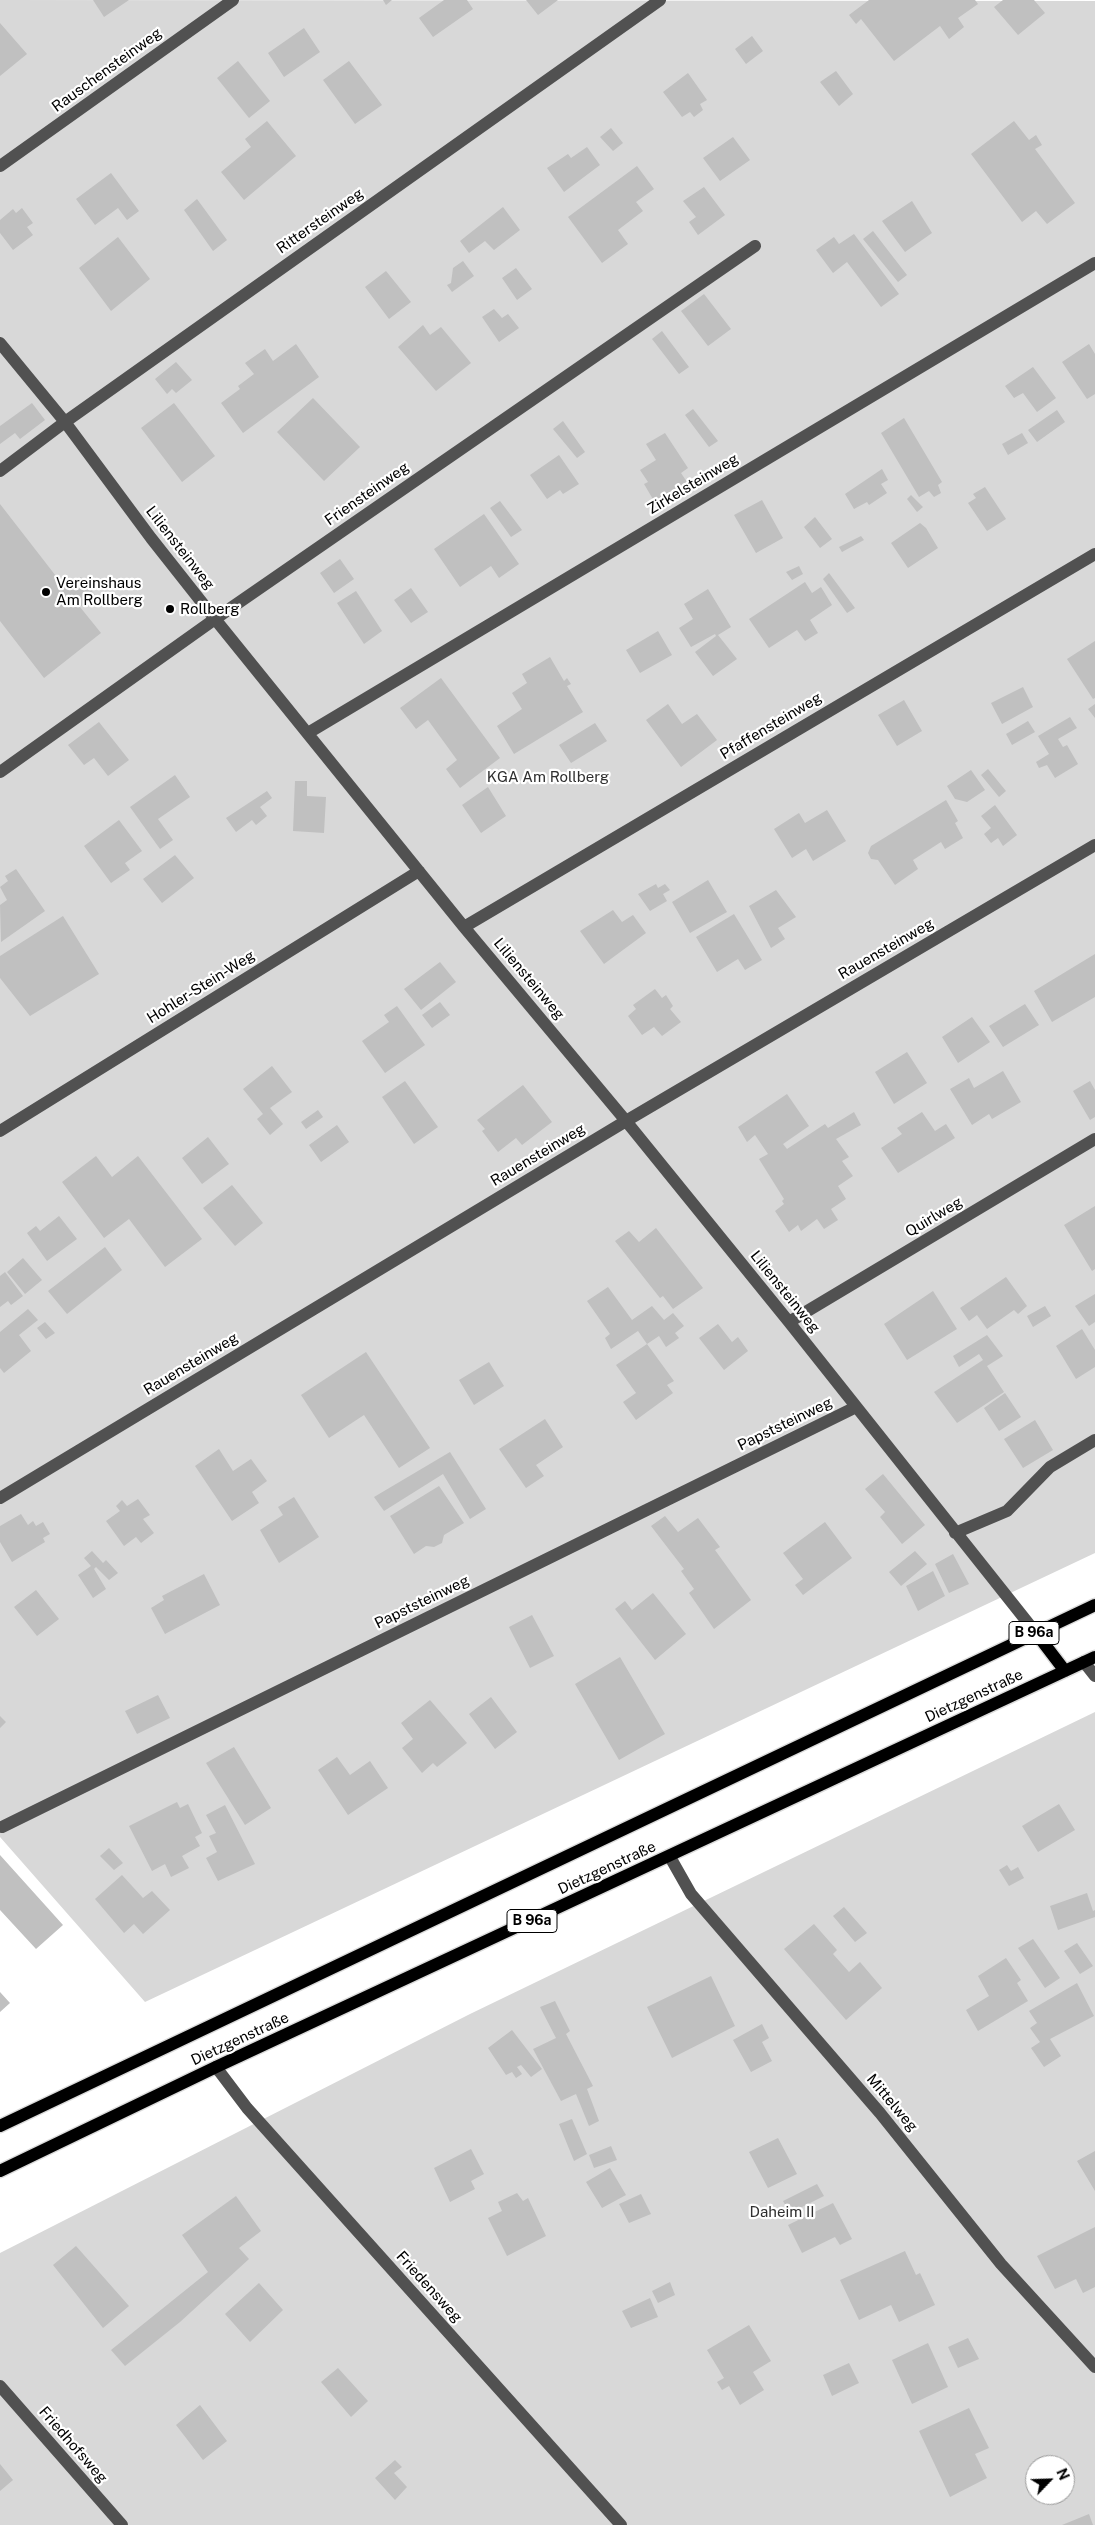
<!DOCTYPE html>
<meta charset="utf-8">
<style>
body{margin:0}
#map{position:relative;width:1095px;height:2525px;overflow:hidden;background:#fff;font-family:"Public Sans",sans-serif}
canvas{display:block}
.north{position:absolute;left:1025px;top:2455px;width:50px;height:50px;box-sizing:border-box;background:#fff;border:1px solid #999;border-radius:50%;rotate:66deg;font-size:14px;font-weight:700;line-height:20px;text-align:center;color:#000}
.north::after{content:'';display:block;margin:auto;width:18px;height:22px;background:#000;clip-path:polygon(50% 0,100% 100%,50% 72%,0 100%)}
</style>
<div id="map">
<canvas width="1095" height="2525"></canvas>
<div class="north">N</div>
</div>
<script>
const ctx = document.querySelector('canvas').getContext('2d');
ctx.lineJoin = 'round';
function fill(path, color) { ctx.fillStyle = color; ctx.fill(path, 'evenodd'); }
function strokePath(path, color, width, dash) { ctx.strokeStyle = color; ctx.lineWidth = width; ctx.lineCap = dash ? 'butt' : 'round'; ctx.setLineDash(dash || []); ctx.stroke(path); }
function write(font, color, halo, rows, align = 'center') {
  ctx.font = font + ' "Public Sans",sans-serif'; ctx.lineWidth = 4.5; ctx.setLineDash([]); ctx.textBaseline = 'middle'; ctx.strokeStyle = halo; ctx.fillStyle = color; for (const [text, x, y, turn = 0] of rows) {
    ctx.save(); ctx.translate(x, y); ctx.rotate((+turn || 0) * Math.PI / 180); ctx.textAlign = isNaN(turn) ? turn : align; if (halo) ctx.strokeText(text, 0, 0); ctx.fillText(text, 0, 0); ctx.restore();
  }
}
fill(new Path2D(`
 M0,0l1095,1v1552l-950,449 -145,-165z
 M1095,1712v813h-1095v-272l470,-239zM1035,2465h30v30h-30z`), '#d8d8d8');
fill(new Path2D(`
 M93,0h36l-25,17z
 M383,0h9l-6,5z
 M444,0h23l6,9 -40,28 -14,-19z
 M526,0h32l-20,15z
 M869,0h106l3,4 -20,14 6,9 -15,12 -9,-13 -46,35 -33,-42 -5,5 -7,-9z
 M1003,0h31l11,13 -27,22 -24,-28z
 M0,23l27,31 -27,22z
 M304,28l16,24 -36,25 -16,-24z
 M752,36l11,15 -17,13 -11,-15z
 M238,61l32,40 -21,17 -32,-40z
 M349,61l33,44 -27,19 -32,-44z
 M836,71l17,23 -14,12 -19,-24z
 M688,73l19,27 -7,4 3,6 -9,7 -4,-5 -8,5 -19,-25z
 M267,121l29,35 -52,44 -23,-28 30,-25 -6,-8z
 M1014,121l15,19 7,-5 6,10 -7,4 40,54 -28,21 -11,-13 -14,11 -51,-68z
 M611,128l12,15 -10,8 -13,-14z
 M733,137l17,23 -30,21 -17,-23z
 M587,147l13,18 -36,27 -17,-24 21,-14 3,4z
 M637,166l17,23 -18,13 7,9 -25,19 10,14 -26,19 -34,-46z
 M111,173l28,38 -12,9 -9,-12 -23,17 -19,-26z
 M704,187l21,28 -27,20 -9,-13 7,-5 -13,-16z
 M197,199l30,41 -14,11 -29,-41z
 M912,201l20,32 -27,19 -23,-31z
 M503,207l17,23 -26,20 -9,-9 -16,12 -9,-12z
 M22,208l11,15 -6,4 6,8 -20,15 -13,-17v-13l13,-11 3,4z
 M873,231l34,44 -9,7 -35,-43z
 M854,234l45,60 -18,13 -34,-45 -14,11 -17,-23 18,-13 5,7z
 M118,237l32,42 -39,32 -32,-43z
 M463,261l11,15 -22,16 -5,-7 4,-2 2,-15z
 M516,268l16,21 -15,11 -15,-22z
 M386,271l25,31 -22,17 -24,-32z
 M704,294l27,35 -23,17 -27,-35z
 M494,309l8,9 6,-4 11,14 -20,14 -17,-25z
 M423,325l7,10 11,-8 30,36 -35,28 -38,-44z
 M662,331l27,36 -10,7 -27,-35z
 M296,344l23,33 -76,56 -22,-30 19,-14 -2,-3 16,-12 -9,-11 20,-14 8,12z
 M1089,344l6,10v40l-8,5 -25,-37z
 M176,362l16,18 -16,13 -4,-4 -5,5 -12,-15z
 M1033,367l23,31 -19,14 -14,-19 -9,5 -9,-12z
 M313,398l47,49 -36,34 -47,-49z
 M32,403l13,17 -25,19 -5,-6 -15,11v-18z
 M174,403l41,53 -33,26 -41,-54z
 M693,409l25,32 -9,6 -24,-32z
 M1057,410l8,12 -28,20 -9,-12z
 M904,418l38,64 -4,3 3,8 -7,4 -5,-6 -10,6 -38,-64z
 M563,421l22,31 -8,6 -24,-29z
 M665,433l23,35 -7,5 6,9 -33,19 -10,-17 4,-2 -8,-12 16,-10 -10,-16z
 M1022,433l6,10 -20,12 -6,-11z
 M559,455l20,29 -16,10 -3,-4 -13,9 -17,-24z
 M882,469l6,11 -7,4 6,9 -18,12 -2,-3 -13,7 -9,-15z
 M985,487l21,32 -19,12 -19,-28 8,-5 -3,-4z
 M911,495l12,12 -6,5 -10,-13z
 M762,500l21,38 -27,15 -22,-38z
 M500,501l22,29 -11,7 -21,-29z
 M0,504l66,85 15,-12 14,18 -15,12 21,26 -57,45 -44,-57z
 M484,514l35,50 -20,14 -8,-12 -31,21 -26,-38z
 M815,517l17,22 -12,9 -16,-21z
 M920,523l6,5 12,20 -30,20 -17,-25z
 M861,536l3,4 -22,12 -3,-5z
 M340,559l14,20 -20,14 -14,-20z
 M799,566l4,8 -11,6 -6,-8z
 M829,573l26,35 -8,5 -24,-34z
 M805,582l7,11 9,-6 11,18 -22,15 8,13 -13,8 -8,-11 -28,18 -20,-29z
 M411,588l17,24 -17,11 -17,-23z
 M708,589l23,38 -13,8 19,24 -24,17 -18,-24 21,-16 -1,-2 -24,13 -12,-19 14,-9 -9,-15z
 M356,591l26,40 -18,13 -27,-41z
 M658,631l14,24 -32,18 -14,-23z
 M1095,641v57l-2,1 -26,-40z
 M550,657l14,24 3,-3 4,6 -4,2 16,26 -69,42 -17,-28 25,-17 -10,-16 15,-10 -5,-9z
 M441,678l59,80 -40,30 -14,-19 11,-9 -29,-40 -12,9 -16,-21z
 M1023,687l10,20 -31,17 -11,-21z
 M904,700l18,31 -25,15 -19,-31z
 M668,704l14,20 15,-10 20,26 -36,27 -35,-47z
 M1095,704v14l-7,-9z
 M1070,717l7,11 -19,11 5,8 4,-2 11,19 -23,14 -8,-13 -8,3 -3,-6 13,-8 -11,-18z
 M1028,721l7,11 -23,13 -6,-11z
 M99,722l30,38 -21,16 -14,-18 -10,7 -16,-20z
 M595,723l12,18 -36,22 -12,-18z
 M988,769l18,22 -7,6 -18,-22z
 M971,770l14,20 -18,12 -12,-3 -8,-13z
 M175,775l15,22 -32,22 15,21 -13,9 -30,-42z
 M295,781h12v15l19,1 -2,36 -31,-2z
 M488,787l18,29 -25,17 -19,-28z
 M267,791l5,7 -12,9 7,9 -11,9 -4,-5 -16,12 -10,-14z
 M946,800l12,21 -3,2 8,15 -18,11 -4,-7 -28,18 5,9 -23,16 -17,-25 -7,-1 -3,-6 3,-7z
 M995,805l22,30 -14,11 -5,-8 -7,5 -7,-9 7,-6 -10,-12z
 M827,810l19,31 -33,20 -7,-12 -14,9 -18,-29 25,-16 6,10z
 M119,820l23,31 -17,12 5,7 -19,13 -27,-37z
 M175,855l19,23 -32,25 -19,-24z
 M16,869l29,42 -44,31 -1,-37 7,-5 -7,-13 8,-6 -3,-5z
 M708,880l19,32 -37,21 -18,-31z
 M656,884l2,4 7,-4 5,6 -7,4 4,7 -17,10 -12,-17z
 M776,890l20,27 -18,11 7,11 -14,9 -22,-42z
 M613,910l9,12 11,-7 13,18 -42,31 -24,-33z
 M734,914l28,46 -17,10 -7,-11 -21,13 -21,-35z
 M63,916l36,58 -69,42 -30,-38v-22z
 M1095,954v43l-43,25 -18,-31z
 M440,962l16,20 -35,28 -17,-21z
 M655,989l7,9 4,-3 7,11 -3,3 11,13 -19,14 -8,-9 -12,8 -14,-19 8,-7 -3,-4z
 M440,1002l10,13 -18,13 -10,-13z
 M1025,1004l14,21 -36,22 -14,-21z
 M397,1006l28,39 -40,28 -23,-32 27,-19 -5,-7z
 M972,1017l18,25 -32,21 -16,-26z
 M907,1052l20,31 -33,21 -19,-32z
 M272,1066l20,26 -22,16 13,16 -13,11 -13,-16 6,-5 -20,-25z
 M1003,1071l18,31 -29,17 -3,-5 -17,11 -22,-36 19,-11 5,10z
 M405,1081l33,46 -24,17 -32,-47z
 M1090,1081l5,9v27l-5,3 -17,-29z
 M523,1085l29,37 -30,23 -6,-7 -18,14 -16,-21 3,-2 -8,-9z
 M787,1094l22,32 -26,18 4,5 38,-25 3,4 26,-16 7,13 -25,14 13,18 -7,4 11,15 -15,10 8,13 -15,10 7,11 -14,9 -7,-10 -16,12 -3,-6 -9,7 -14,-21 9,-7 -2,-3 2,-2 -25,-40 9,-5 -13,-19 -8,7 -9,-15z
 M318,1110l5,7 -17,12 -5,-7z
 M922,1112l13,19 11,-7 9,14 -57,35 -17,-25 21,-14 -5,-6z
 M337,1125l12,17 -28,20 -12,-17z
 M208,1137l21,27 -27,20 -20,-26z
 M96,1156l16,21 26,-21 64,83 -37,28 -36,-48 -25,19 -42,-56z
 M232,1185l31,38 -28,23 -32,-38z
 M1095,1206v63l-3,2 -28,-46z
 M59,1216l18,23 -30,22 -20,-28 9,-7 4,5z
 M656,1228l47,60 -30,21 -10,-13 -3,2 -45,-57 14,-10 10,11z
 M105,1247l17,23 -55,44 -19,-23z
 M23,1258l19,22 -17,14 -18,-22z
 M5,1272l18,24 -12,9 -3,-4 -8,6v-31z
 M1006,1277l21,29 -9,8 -4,-4 -27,19 -10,-14 -8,6 -9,-13z
 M608,1287l24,33 20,-14 12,14 9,-7 11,13 -9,7 4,5 -13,9 -7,-11 -12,8 27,37 -7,4 6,8 -37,27 -13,-18 13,-9 -20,-28 31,-21 -9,-13 -27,18 -6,-11 5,-4 -23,-33z
 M933,1291l24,38 -50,31 -23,-36z
 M1095,1294v28l-6,4 -14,-20z
 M1045,1306l6,10 -18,11 -6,-11z
 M28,1309l10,11 -19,15 12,16 -27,22 -4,-5v-36z
 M45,1322l10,11 -9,6 -9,-11z
 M718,1324l14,18 6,-5 10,14 -24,19 -25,-32z
 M1082,1329l13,21v17l-19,12 -20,-33z
 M987,1335l16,21 -16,10 17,26 -47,31 -23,-31 49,-32 -4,-6 -20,13 -6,-11z
 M366,1352l64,96 -31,20 -35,-53 -35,23 -28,-43z
 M489,1362l15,24 -30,19 -15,-25z
 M1005,1393l16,24 -22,14 -15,-23z
 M545,1419l18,28 -27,18 8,11 -18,12 -27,-39z
 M1035,1420l18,30 -30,18 -19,-29z
 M219,1449l14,22 18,-12 16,22 -15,11 7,11 -27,18 -37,-55z
 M450,1452l36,57 -16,10 -27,-45 -59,37 -10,-14z
 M883,1474l42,51 -23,19 -22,-27 5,-5 -20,-23z
 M439,1486l25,37 -20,12 -2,8 -8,4 -8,-1 -12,8 -24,-38z
 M294,1497l25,40 -40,26 -19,-33 23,-15 -5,-8z
 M138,1499l12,16 -7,4 11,14 -13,10 -5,-6 -12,9 -18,-25 14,-10 -4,-5 6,-6 5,6z
 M21,1514l7,11 5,-4 3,5 7,-4 7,12 -7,4 2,4 -33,20 -12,-20v-16z
 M665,1516l13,16 20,-14 22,29 -5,3 36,50 -37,29 -25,-36 5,-4 -13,-18 3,-2 -33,-43z
 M825,1522l27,36 -49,37 -8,-10 8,-6 -20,-26z
 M92,1551l11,12 3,-3 12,13 -9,7 -13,-13 -2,2 12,20 -13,9 -15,-23 13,-9 -7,-8z
 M915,1551l12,13 -26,22 -12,-14z
 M953,1554l16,30 -20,9 -14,-29z
 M933,1571l12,25 -27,15 -12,-25z
 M204,1574l16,31 -55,29 -14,-26 13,-8 -2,-4z
 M36,1590l23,29 -22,17 -23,-29z
 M653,1593l33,41 -31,26 -40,-51 10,-8 7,9z
 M532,1615l22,41 -24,12 -21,-41z
 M620,1657l45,77 -46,26 -44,-76z
 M158,1695l12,23 -33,16 -12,-23z
 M491,1697l26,35 -22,17 -26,-35z
 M430,1700l37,43 -30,24 -4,-4 -11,10 -20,-25 11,-9 -12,-16z
 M0,1716l6,6 -6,6z
 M234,1747l37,61 -26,17 -39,-62z
 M337,1757l13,18 20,-14 18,27 -40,27 -30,-45z
 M177,1802l3,6 8,-4 14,29 -7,4 5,9 -18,10 7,12 -18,9 -6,-13 -13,7 -23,-45z
 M1059,1804l16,26 -37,22 -16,-26z
 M225,1805l30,59 -37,17 -12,-23 11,-6 -8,-16 7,-3 -10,-18z
 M109,1848l14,15 -9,7 -14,-14z
 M0,1855l63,70 -27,24 -36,-39z
 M1007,1865l4,6 7,-4 6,11 -15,8 -10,-16z
 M122,1875l21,23 9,-7 18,19 -27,24 -9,-10 -10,9 -29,-34z
 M1087,1893l6,18 2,-1v7l-37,13 -8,-24z
 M844,1907l23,26 -12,9 -22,-26z
 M814,1924l23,26 -4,4 16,18 11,-10 22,26 -36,32 -62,-71z
 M1033,1939l27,39 -15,10 -27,-40z
 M1077,1943l16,23 -13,8 -16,-23z
 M1006,1958l15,22 -4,3 11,18 -50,30 -12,-21 23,-14 -11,-20z
 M711,1976l24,50 -63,32 -25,-51z
 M1077,1983l17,33 -44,23 11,17 -17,11 -13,-19 9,-6 -10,-14 7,-5 -8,-12z
 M0,1992l10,11 -10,9z
 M555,2001l15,30 -4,3 27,52 -6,3 12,32 -10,5 -13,-32 -15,7 -28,-52 23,-11 -16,-31z
 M762,2024l7,14 -7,4 10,19 -21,11 -18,-32z
 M512,2030l30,39 -11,8 -10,-12 -4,2 5,7 -6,4 -4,-6 -6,3 -18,-27z
 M572,2119l15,35 -13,7 -15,-37z
 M778,2138l19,36 -29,14 -19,-36z
 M611,2146l6,14 -23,8 -5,-13z
 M471,2149l13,25 -13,7 4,8 -25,13 -16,-34z
 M1095,2151v40l-18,-30z
 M610,2168l16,27 -24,13 -16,-26z
 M817,2184l7,12 -34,17 -7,-12z
 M517,2193l6,8 5,-3 18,38 -39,20 -19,-38 14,-7 -4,-9z
 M641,2194l10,20 -22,9 -10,-19z
 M236,2196l25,35 -22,17 10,11 -69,63 -55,44 -14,-16 97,-78 -26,-37z
 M833,2203l19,36 -12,6 -5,-8 -33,16 -14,-28z
 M1095,2227v60l-12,6 -7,-14 -21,10 -18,-33z
 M76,2246l53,60 -26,22 -50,-63z
 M905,2251l11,24 4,-2 15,32 -36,17 -8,-17 -32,15 -19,-40z
 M670,2282l5,13 -17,8 -6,-12z
 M259,2283l24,27 -33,32 -25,-28z
 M650,2298l8,19 -27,11 -9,-17z
 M749,2325l22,36 -18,11 11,18 -24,15 -11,-19 -7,4 -5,-8 7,-4 -17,-28z
 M968,2338l11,21 -21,9 -10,-21z
 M928,2343l20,44 -36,17 -20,-44z
 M849,2363l10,20 -27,13 -9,-21z
 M338,2368l30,33 -17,16 -30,-35z
 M200,2405l27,36 -24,19 -27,-35z
 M969,2408l20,40 -14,6 12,24 -37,19 -31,-66z
 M395,2460l7,7 -8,6 13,14 -12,13 -20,-22z
 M0,2464l13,16 -13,11z
 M1089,2514l4,11h-31z`), '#c0c0c0');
const major = new Path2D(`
 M1036,1633l29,38
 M0,2126l1095,-521
 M0,2171l216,-104 879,-410`);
strokePath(major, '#dbdbdb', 15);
strokePath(new Path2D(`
 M0,166l233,-166
 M0,343l65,79 86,116 64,81 249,308 162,194 163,201 247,311
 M0,471l65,-49 595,-422
 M308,733l787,-470
 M0,772l215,-153 540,-373
 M464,927l631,-373
 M0,1131l419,-260
 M789,1322l306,-183
 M0,1498l626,-377 469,-276
 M955,1533l52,-22 43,-44 45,-27
 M1084,1662l11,14
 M2,1827l854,-420
 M670,1857l21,37 189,219 121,151 94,103
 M216,2067l31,41 374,417
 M0,2386l122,139`), '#515151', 12);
strokePath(major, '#000', 12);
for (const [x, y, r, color] of [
 [46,592,5,"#000"],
 [170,609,5,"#000"]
]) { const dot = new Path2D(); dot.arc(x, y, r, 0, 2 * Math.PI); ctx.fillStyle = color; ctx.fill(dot); strokePath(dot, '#fff', 2); }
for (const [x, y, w] of [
 [1034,1633,50],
 [532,1921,50]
]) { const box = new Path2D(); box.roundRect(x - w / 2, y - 11.5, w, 23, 4); ctx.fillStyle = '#fff'; ctx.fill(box); strokePath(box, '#000', 1); }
write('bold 14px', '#000', null, [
 ["B 96a",1034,1633],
 ["B 96a",532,1921]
]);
write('15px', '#000', '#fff', [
 ["Rauschensteinweg",107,70,-36],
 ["Rittersteinweg",320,221,-35],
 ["Zirkelsteinweg",693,484,-31],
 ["Friensteinweg",367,494,-35],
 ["Liliensteinweg",180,548,52],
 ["Pfaffensteinweg",771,726,-31],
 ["Rauensteinweg",886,949,-30],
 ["Liliensteinweg",529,979,50],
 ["Hohler-Stein-Weg",201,987,-32],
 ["Rauensteinweg",538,1155,-31],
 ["Quirlweg",934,1217,-31],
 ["Liliensteinweg",785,1292,51],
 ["Rauensteinweg",191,1364,-31],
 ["Papststeinweg",785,1424,-26],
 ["Papststeinweg",422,1602,-26],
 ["Dietzgenstraße",974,1696,-25],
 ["Dietzgenstraße",607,1868,-25],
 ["Dietzgenstraße",240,2039,-25],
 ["Mittelweg",892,2103,50],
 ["Friedensweg",429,2287,48],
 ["Friedhofsweg",73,2445,49]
]);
write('15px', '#000', '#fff', [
 ["Vereinshaus",56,583],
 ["Am Rollberg",56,600],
 ["Rollberg",180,609]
], 'left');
write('15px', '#2f2f2f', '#fff', [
 ["KGA Am Rollberg",548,777],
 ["Daheim II",782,2212]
]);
</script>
